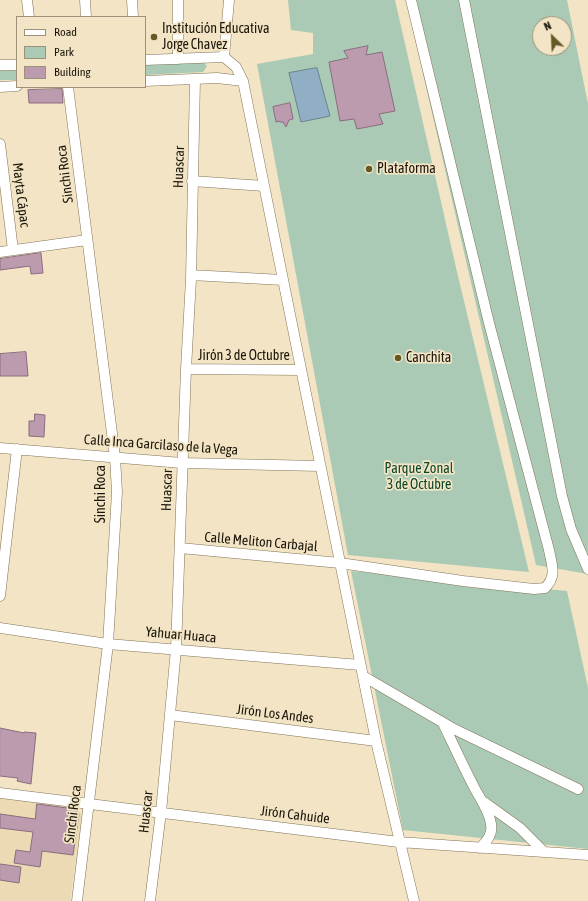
<!DOCTYPE html>
<meta charset="utf-8">
<style>
body{margin:0}
#map{position:relative;width:588px;height:901px;overflow:hidden;background:#f2e4c4;font-family:"Asap Condensed",sans-serif}
canvas{display:block}
.legend{position:absolute;left:16px;top:16px;width:130px;height:72px;box-sizing:border-box;background:#f2e4c4;border:1px solid #9c927a;margin:0;padding:5px 7px;list-style:none;font-size:12px;color:#1b160b}
.legend li{display:flex;align-items:center;gap:8px;height:20px}
.legend b{width:20px;border:1px solid #9c927a}
.north{position:absolute;left:532px;top:16px;width:40px;height:40px;box-sizing:border-box;background:#f2e4c4;border:1px solid #9c927a;border-radius:50%;rotate:336deg;font-size:11px;font-weight:700;line-height:16px;text-align:center;color:#1b160b}
.north::after{content:'';display:block;margin:auto;width:14px;height:18px;background:#655926;clip-path:polygon(50% 0,100% 100%,50% 72%,0 100%)}
</style>
<div id="map">
<canvas width="588" height="901"></canvas>
<ul class="legend">
<li><b style="height:5px;background:#fff"></b>Road</li>
<li><b style="height:11px;background:#aacab5"></b>Park</li>
<li><b style="height:11px;background:#bc9baf"></b>Building</li>
</ul>
<div class="north">N</div>
</div>
<script>
const ctx = document.querySelector('canvas').getContext('2d');
ctx.lineJoin = 'round';
function fill(path, color) { ctx.fillStyle = color; ctx.fill(path, 'evenodd'); }
function strokePath(path, color, width, dash) { ctx.strokeStyle = color; ctx.lineWidth = width; ctx.lineCap = dash ? 'butt' : 'round'; ctx.setLineDash(dash || []); ctx.stroke(path); }
function write(font, color, halo, rows, align = 'center') {
  ctx.font = font + ' "Asap Condensed",sans-serif'; ctx.lineWidth = 3.5; ctx.setLineDash([]); ctx.textBaseline = 'middle'; ctx.strokeStyle = halo; ctx.fillStyle = color; for (const [text, x, y, turn = 0] of rows) {
    ctx.save(); ctx.translate(x, y); ctx.rotate((+turn || 0) * Math.PI / 180); ctx.textAlign = isNaN(turn) ? turn : align; if (halo) ctx.strokeText(text, 0, 0); ctx.fillText(text, 0, 0); ctx.restore();
  }
}
fill(new Path2D(`
 M0,797l76,10 6,8 -12,86h-70z`), '#ebdab3');
fill(new Path2D(`
 M288,0h107l62,272 72,300 -181,-17 -91,-491 56,-10v-21l-22,-3z
 M406,0h161l21,104v470l-52,-9zM540,24h24v24h-24z
 M203,62l4,4 -4,6 -58,3v-11z
 M17,70v10h-17v-9z
 M351,571l216,20 21,97v161l-185,-19z`), '#aacab5');
const water = new Path2D(`
 M317,68l13,48 -29,6 -12,-49z`);
fill(water, '#90afc5');
strokePath(water, '#6d818d', 1);
const building = new Path2D(`
 M368,46l-2,9 16,-3 13,59 -16,3 4,10 -26,5 -3,-10 -14,2 -11,-59 19,-4 -4,-7z
 M62,89l1,14h-34l-1,-13z
 M290,103l3,16 -4,1 -3,7 -3,-5h-3l-1,-1 -3,1 -3,-15z
 M41,253l2,20 -12,1 -1,-8 -30,4v-11z
 M26,352l2,24h-28v-22z
 M35,414l10,1 -1,22 -15,-1v-15h5z
 M0,728l24,5v-1l12,1 -5,51 -14,-3 1,-3 -18,-2z
 M37,804l38,5 4,5 -6,41 -31,-4 -2,16 -26,-4 2,-13 14,2 3,-20 -33,-4v-14l35,5z
 M0,864l21,3 -2,16 -19,-3z`);
fill(building, '#bc9baf');
strokePath(building, '#8a6d7f', 1);
const minor = new Path2D(`
 M27,0l2,17
 M85,0l1,17
 M132,0l1,17
 M464,0l98,496 9,33 17,40
 M224,57l5,-57
 M178,59v-59
 M145,60l79,-3 12,10 7,14 133,660 38,160
 M0,65h17
 M145,81l72,-3 26,3
 M0,87l17,-1
 M68,87l47,370 2,35 -9,152 -31,257
 M0,144l13,106
 M192,181l72,5
 M0,252l87,-12
 M191,275l92,5
 M186,369l115,1
 M0,448l182,15 138,3
 M180,548l160,15 123,18 71,8 11,-1c12,-12 7,-22 4,-38l-60,-227 -78,-323
 M0,596l17,-147
 M0,628l108,16 252,21
 M363,676l91,53 124,60
 M170,715l206,26
 M443,723c10,21 20,43 31,64 6,12 15,23 17,37 2,10 -4,17 -11,24
 M0,793l399,49 189,13
 M484,802l36,26 24,24
 M150,901l11,-89 15,-163 10,-280 5,-90 4,-200`);
strokePath(minor, '#817458', 11);
strokePath(minor, '#fff', 10);
for (const [x, y, r, color] of [
 [154,37,4,"#655926"],
 [369,169,4,"#655926"],
 [398,358,4,"#655926"]
]) { const dot = new Path2D(); dot.arc(x, y, r, 0, 2 * Math.PI); ctx.fillStyle = color; ctx.fill(dot); strokePath(dot, '#f2e4c4', 1.5); }
write('14px', '#1b160b', '#f2e4c4', [
 ["Institución Educativa",162,29],
 ["Jorge Chavez",162,45],
 ["Plataforma",377,169],
 ["Canchita",406,358]
], 'left');
write('14px', '#1b160b', '#f2e4c4', [
 ["Huascar",179,167,-88],
 ["Sinchi Roca",65,174,-97],
 ["Mayta Cápac",21,195,83],
 ["Jirón 3 de Octubre",244,356],
 ["Calle Inca Garcilaso de la Vega",161,445,4],
 ["Huascar",167,490,-88],
 ["Sinchi Roca",101,494,-90],
 ["Calle Meliton Carbajal",261,542,5],
 ["Yahuar Huaca",181,635,5],
 ["Jirón Los Andes",275,714,7],
 ["Huascar",146,812,-84],
 ["Sinchi Roca",73,814,-83],
 ["Jirón Cahuide",295,815,7]
]);
write('14px', '#0a472a', '#f2e4c4', [
 ["Parque Zonal",419,469],
 ["3 de Octubre",419,485]
]);
</script>
